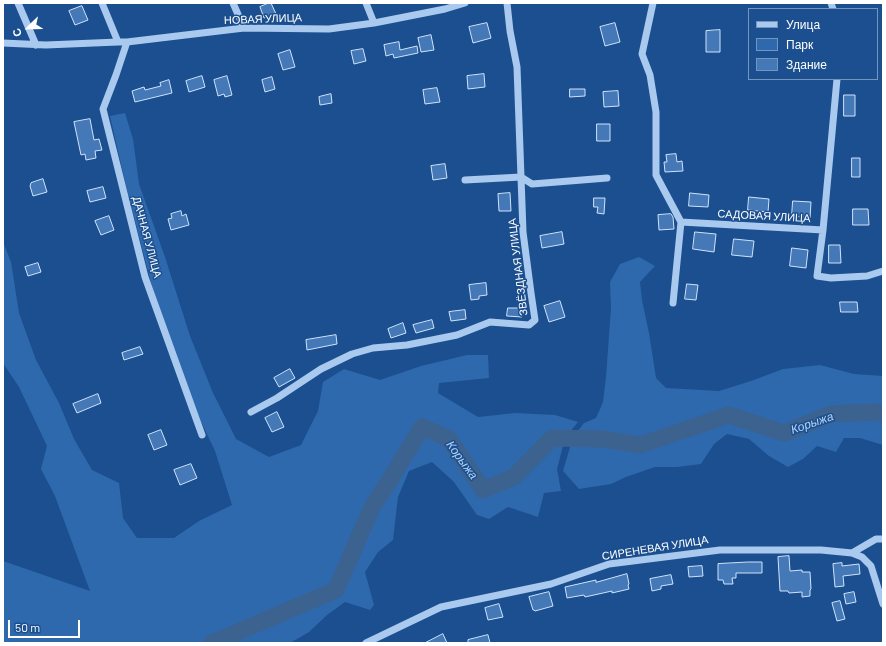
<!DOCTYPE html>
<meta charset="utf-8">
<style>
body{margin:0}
#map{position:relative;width:886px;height:646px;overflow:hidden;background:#1b4f8f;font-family:Barlow,sans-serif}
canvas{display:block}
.frame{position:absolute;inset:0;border:4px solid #fff;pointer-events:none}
.legend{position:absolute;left:748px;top:8px;width:130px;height:72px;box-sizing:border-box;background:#1b4f8f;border:1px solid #7695bc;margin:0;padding:5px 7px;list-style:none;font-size:12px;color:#fff}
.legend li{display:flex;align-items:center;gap:8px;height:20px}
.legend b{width:20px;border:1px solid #7695bc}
.north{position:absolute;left:8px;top:8px;width:40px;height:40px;-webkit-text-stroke:3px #1b4f8f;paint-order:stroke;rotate:247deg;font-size:11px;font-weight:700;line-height:16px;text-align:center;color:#fff}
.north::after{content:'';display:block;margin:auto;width:14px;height:18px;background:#fff;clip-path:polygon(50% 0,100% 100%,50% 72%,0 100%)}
.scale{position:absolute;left:8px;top:620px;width:72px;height:18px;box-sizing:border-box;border:2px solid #fff;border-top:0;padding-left:5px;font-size:12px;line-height:14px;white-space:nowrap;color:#fff;-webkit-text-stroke:3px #1b4f8f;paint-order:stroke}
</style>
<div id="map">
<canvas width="886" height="646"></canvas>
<div class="frame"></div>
<ul class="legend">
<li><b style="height:5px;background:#a9c9ee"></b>Улица</li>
<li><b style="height:11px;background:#2e69ad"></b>Парк</li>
<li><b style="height:11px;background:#4478b7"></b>Здание</li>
</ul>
<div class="north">С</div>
<div class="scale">50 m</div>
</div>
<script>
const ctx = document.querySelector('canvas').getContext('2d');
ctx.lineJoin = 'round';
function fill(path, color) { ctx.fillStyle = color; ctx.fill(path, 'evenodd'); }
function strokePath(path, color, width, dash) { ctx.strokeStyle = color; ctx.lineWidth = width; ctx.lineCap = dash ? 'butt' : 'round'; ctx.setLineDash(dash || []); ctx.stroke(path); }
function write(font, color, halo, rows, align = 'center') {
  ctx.font = font + ' Barlow,sans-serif'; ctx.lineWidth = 3; ctx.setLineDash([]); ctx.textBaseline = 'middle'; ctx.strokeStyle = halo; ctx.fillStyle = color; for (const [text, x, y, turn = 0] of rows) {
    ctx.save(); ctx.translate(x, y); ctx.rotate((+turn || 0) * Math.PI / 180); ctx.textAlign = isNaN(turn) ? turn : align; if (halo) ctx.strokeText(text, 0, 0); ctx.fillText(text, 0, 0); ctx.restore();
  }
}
fill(new Path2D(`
 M125,113l8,26 6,45 26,73 25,79 23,57 23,46 33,18 32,-12 17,-34 5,-29 21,-13 36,11 41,-14 46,-11h21l1,23 -50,5 -1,10 40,24 37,-4 40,2 23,7 -13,16 -8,31 4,22 -17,2 -6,24 -30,-10 -19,12 -12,-4 -23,-33 -22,-20 -23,9 -11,26 -5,43 -15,12 -13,20 9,33 -4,5 -25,-8 -18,13 -18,17 -19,11h-287v-82l87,30 -35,-95 -14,-27 6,-23 -28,-59 -16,-24v-121l8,20 8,51 17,47 23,43 15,36 18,31 27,13 4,35 14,20h37l25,-17 33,-16 -17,-54 -19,-40 -36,-94 -34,-131 -16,-70z
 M639,257l16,9 -15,16 2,18 7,33 7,45 10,10 53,3 32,-10 32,-12 37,-4 34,9 29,2v69l-23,-7h-16l-8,14 -19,-6 -14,13 -15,8 -19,-11 -20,-17 -22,-5 -13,10 -13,20 -24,3h-22l-29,10 -15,7 -32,5 -16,-18 10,-34 11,-14 12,-5 7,-16 3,-25 5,-69 -1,-26 10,-18z`), '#2e69ad');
strokePath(new Path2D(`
 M212,643l124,-53 36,-83 19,-29 31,-51 27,12 34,51 31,-13 38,-39 50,1 38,6 89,-30 55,18 48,-19 44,-2 7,2`), '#3c6290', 17);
const building = new Path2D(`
 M269,3h2l5,11 -12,4 -4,-11z
 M82,6l6,14 -13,5 -6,-14z
 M487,23l4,15 -18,5 -4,-16z
 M615,23l5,19 -15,4 -5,-19z
 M720,30v22h-14v-21z
 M431,35l3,15 -13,2 -3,-14z
 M399,42l1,8 17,-4 1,7 -24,5 -1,-4 -7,2 -2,-11z
 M363,49l3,12 -12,3 -3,-13z
 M290,50l5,17 -12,3 -5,-16z
 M484,74l1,13 -17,2 -1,-13z
 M202,76l3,11 -16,5 -3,-11z
 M227,76l5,19 -7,2 -1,-3 -6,2 -4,-16z
 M272,77l3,12 -10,3 -3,-12z
 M169,80l3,13 -37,9 -3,-11 12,-4 1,3 16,-4 -1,-3z
 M437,88l3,14 -15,2 -2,-14z
 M570,89h15v7l-15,1z
 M618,91l1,15 -15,1 -1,-15z
 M331,94l1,9 -12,2 -1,-8z
 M844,95h11v21h-11z
 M90,119l4,21 5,-1 3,11 -7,1 1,7 -10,2 -1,-6 -4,1 -7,-33z
 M597,124h13v17h-13z
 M676,154l1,8 5,-1 1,10 -18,1 -1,-10h3l-1,-7z
 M852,158h8v19h-8z
 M445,164l2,14 -14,2 -2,-14z
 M43,179l4,13 -14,4 -3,-10 1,-3z
 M103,187l3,11 -16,4 -3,-11z
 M510,193l1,18h-12l-1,-17z
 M690,193l19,2 -1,12 -19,-1z
 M749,197l20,2 -1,13 -20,-2z
 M594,198h11l-1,16 -7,-1 1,-6h-4z
 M793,201l18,1 -1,16 -18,-2z
 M853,209h15l1,16h-16z
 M181,211l1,5 4,-2 3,11 -18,5 -3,-11 4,-1 -1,-4z
 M671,214l2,3 1,12 -15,1 -1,-15z
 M109,216l5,14 -13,5 -6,-14z
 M562,232l2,12 -22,4 -2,-12z
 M695,232l21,2 -2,18 -21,-3z
 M734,239l20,2 -2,16 -20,-2z
 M829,245h11l1,18h-12z
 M792,248l16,2 -2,18 -16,-2z
 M38,263l3,9 -13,4 -3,-9z
 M486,283l1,12 -8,1v3l-8,1 -2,-15z
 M687,284l11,1 -2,15 -11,-1z
 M560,301l5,16 -16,5 -5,-16z
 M840,302h17l1,10h-17z
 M508,308h15l-1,9 -15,-1z
 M465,310l1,9 -15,2 -2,-9z
 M432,320l2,8 -18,5 -3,-8z
 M403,323l3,10 -15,5 -3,-9z
 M336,335l1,9 -30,6 -1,-10z
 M140,347l3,7 -19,6 -2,-7z
 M290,369l5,9 -16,9 -5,-9z
 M98,394l3,9 -24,10 -4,-9z
 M277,412l7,15 -12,5 -7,-14z
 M161,430l6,15 -13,5 -6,-15z
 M191,464l6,14 -17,7 -6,-15z
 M789,556l1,15 12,-1v2h8l1,17 -1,1v6l-8,1v-5l-13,1 -1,-2h-8l-2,-34z
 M748,562h14v11h-26v5h-4l1,6h-9l-1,-4h-5v-16z
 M842,563v3l17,-2 1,10 -17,2 1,10 -9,1 -2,-23z
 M702,566l1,10 -14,1 -1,-10z
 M627,574l2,10 -1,1 1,4 -17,4v-2l-27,6 -1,-2 -17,3 -2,-11 31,-7v2z
 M671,575l2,9 -12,2v3l-9,2 -2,-12z
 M549,592l4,14 -18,5 -1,-1h-1l-4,-13z
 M854,592l2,10 -10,2 -2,-10z
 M840,601l5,18 -8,2 -5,-18z
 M499,604l4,13 -15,3 -3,-12z
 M443,634l4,9h-22z
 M488,635l2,8h-22v-3z`);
fill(building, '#4478b7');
strokePath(building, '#cfe3fa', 1);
strokePath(new Path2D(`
 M18,3l18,42
 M102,3l16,39
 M233,3l11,25
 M366,3l8,20
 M653,3l-11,51 8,21 6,37v63l25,47
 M831,3l2,6
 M127,42l-11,33 -13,34 42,168 57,158
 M3,43l43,2 72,-3h9l117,-14 85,1 45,-6 71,-14 20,-6
 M465,180l56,-3 11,7 75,-6
 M823,230l-6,46 14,2 36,-2 16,-5
 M673,303l8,-81 142,8 14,-151
 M251,412l26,-14 44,-29 31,-15 21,-6 34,-3 50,-10 33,-13 39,3 6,-5 -4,-27 -8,-61 -6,-165 -7,-36 -3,-28
 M852,553l24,-14h7
 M366,643l75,-36 110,-23 58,-20 111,-14h101l31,3 10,4 9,9 12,38`), '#a9c9ee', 7);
write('11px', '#fff', '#1b4f8f', [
 ["НОВАЯ УЛИЦА",263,19,-2],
 ["САДОВАЯ УЛИЦА",764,216,3],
 ["ДАЧНАЯ УЛИЦА",147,237,75],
 ["ЗВЁЗДНАЯ УЛИЦА",518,267,-97],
 ["СИРЕНЕВАЯ УЛИЦА",655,548,-9]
]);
write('italic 12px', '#b5d3f5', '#1b4f8f', [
 ["Корыжа",812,423,-19],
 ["Корыжа",462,460,54]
]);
</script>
